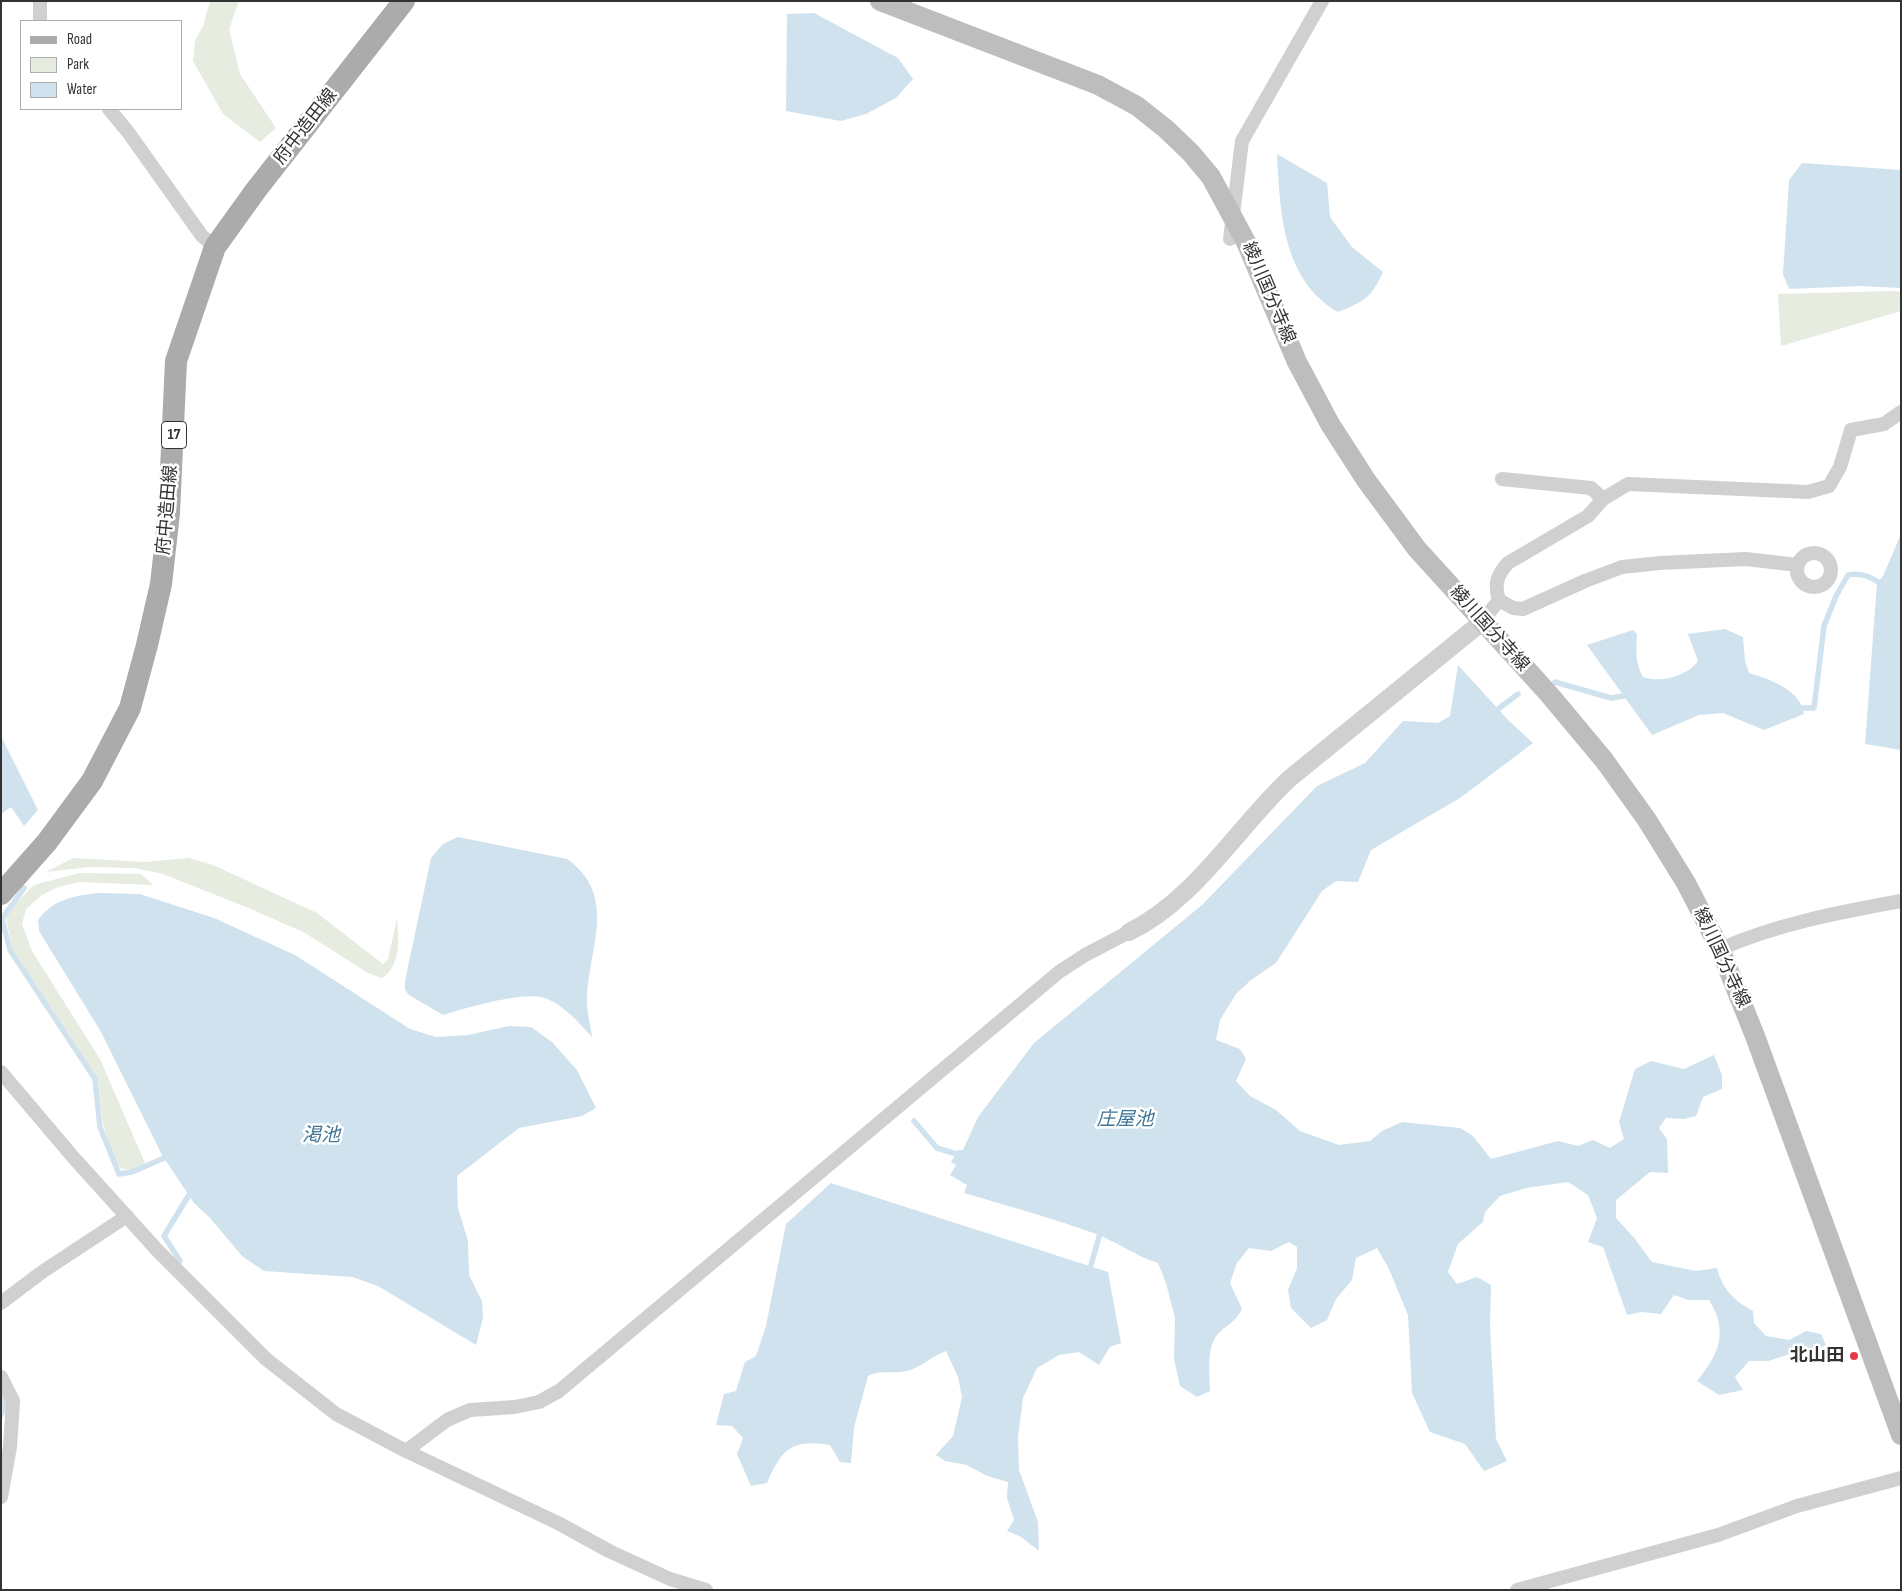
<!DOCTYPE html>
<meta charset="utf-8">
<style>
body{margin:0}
#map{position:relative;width:1902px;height:1591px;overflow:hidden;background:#fff;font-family:"Sofia Sans Condensed",sans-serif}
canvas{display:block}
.frame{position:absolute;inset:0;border:2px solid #333;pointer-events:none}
.legend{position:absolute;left:20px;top:20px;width:162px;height:90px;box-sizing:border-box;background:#fff;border:1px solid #adadad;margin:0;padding:6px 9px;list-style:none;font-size:15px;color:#333}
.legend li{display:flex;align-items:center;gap:10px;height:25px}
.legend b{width:25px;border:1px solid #adadad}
</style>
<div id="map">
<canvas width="1902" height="1591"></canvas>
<div class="frame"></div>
<ul class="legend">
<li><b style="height:6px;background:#ababab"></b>Road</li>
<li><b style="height:14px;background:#e6ecdf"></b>Park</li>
<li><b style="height:14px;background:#cfe2ee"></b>Water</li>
</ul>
</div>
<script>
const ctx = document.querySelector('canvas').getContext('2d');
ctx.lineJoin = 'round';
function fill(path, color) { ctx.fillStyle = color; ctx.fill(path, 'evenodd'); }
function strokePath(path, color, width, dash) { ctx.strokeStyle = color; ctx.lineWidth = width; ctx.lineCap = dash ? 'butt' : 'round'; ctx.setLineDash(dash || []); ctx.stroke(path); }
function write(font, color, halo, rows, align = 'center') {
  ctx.font = font + ' "Sofia Sans Condensed","Noto Sans JP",sans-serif'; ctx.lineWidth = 5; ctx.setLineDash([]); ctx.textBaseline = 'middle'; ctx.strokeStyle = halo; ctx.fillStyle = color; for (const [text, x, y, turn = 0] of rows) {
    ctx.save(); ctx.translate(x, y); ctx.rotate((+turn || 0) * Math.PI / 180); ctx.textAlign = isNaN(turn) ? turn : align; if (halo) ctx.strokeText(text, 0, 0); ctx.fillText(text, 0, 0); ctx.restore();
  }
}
fill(new Path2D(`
 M210,1h29l-10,28 11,45 36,54 -16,14 -37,-28 -30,-53 2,-20 8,-15z
 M1895,291l6,1v19l-120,35 -3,-52z
 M73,858l73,4 42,-4 25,7 104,48 66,51 5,-5 9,-40c2,20 4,47 -15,59l-14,-5 -63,-40 -54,-24 -88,-35 -29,-6 -45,-1 -43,5z
 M79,873l62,1 12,11 -74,-3 -21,5 -16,8 -16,14 -4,15 10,27 68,108 45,104 -14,7 -11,-2 -7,-9 -10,-36 -5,-44 -86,-131 -6,-30 10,-15 18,-18z`), '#e6ecdf');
fill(new Path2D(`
 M814,13l84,45 15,21 -17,19 -30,16 -25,7 -55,-10 1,-97z
 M1277,154l50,29 3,34 22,30 31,25c-12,26 -18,29 -45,40 -56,-32 -58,-101 -61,-158z
 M1802,163l99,7v118l-41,-2 -71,3 -6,-15 6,-94z
 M1901,534v216l-36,-6 12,-161 6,-7z
 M1725,629l18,8 2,24 4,12c22,7 51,16 55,41l-40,16 -41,-17 -24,2 -47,20 -65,-90 46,-15 4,4c-1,16 -2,29 6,43 18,6 43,0 55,-16l-10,-27z
 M1458,665l51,56 24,22 -73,55 -89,52 -13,32 -22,-1 -14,10 -46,72 -25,17 -15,14 -16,26 -4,20 24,9 6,10 -10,22 14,15 26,14 24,21 39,14 31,-4 12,-10 20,-9 58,6 13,8 18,23 67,-18 20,5 15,-6 17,8 14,-9 -5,-17 16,-53 16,-8 33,8 30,-14 8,20v14l-19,8 -7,19 -12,3 -18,-1 -7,10 8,11 1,34 -18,-1 -34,28v18l19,21 17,23 44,9 21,-3c6,23 17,32 36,43l1,12 12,13 23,4 17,-9 15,3 5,11 -17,9h-19l-22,7h-19l-14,16 8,13 -24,5 -22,-14c22,-27 32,-49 12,-81h-21l-14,-5 -13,19 -19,-2 -15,3 -24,-68 -15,-5 9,-24 -9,-23 -20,-13 -42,6 -26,8 -15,16 -2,10 -25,22 -10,28 9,12 20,-7 14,8 -1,40 6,114 11,22 -23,10 -19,-27 -35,-12 -18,-39 -4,-78 -19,-46 -12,-21 -21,10 -4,22 -16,19 -9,21 -16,8 -20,-20 -3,-18 9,-22v-21l-8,-5 -18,9 -22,-3 -12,15 -7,20 12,26c-7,13 -11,13 -21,22 -16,13 -11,42 -11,60l-13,6 -17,-11 -6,-27 1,-41 -9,-35 -8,-20c-23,-7 -40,-21 -62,-29 -43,-16 -88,-28 -132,-41l3,-8 -17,-10 6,-10 -5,-3 7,-12h5l15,-33 56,-74 168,-138 115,-119 48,-23 38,-42 35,2 12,-7z
 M1,736l37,74 -14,16 -13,-19 -10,7z
 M458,837l109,22c53,37 20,93 20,143 0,12 4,24 5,35 -13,-14 -28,-32 -47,-39 -22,-7 -79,10 -102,17l-34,-20 -4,-5v-9l26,-123 12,-14z
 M100,893l40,1 74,24 81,37 115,74 26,8 32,-2 41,-9 22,1 21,15 25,28 19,38 -14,8 -63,12 -62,48 1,32 10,33 1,34 13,26 1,17 -7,27 -98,-59 -26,-9 -88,-6 -22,-15 -32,-38 -16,-15 -32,-48 -61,-123 -62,-101 -1,-11c15,-21 38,-25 62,-27z
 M831,1183l277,89 13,71 -11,4 -11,18 -20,-13 -20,3 -22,13 -14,30 -5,39 1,33 19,52 1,29 -18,-14 -14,-6 7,-11 -7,-22 1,-16 -21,-6 -20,-11 -22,-4 -9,-6 17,-19 9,-39 -4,-20 -12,-26c-14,5 -25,16 -36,19 -15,5 -29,-1 -42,6l-14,52 -3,35 -11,-1 -10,-17c-39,-6 -48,4 -63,38l-16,3 -14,-32 6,-16 -11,-12 -16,-1 8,-31 12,-3 9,-29 11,-6 10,-30 20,-102z`), '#cfe2ee');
strokePath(new Path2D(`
 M1555,682l56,16 19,-3
 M1796,708h18l10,-82 12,-30 12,-21c14,-3 23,2 35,10
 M1494,712l24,-18
 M24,888l-22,31 8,31 85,129 5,48 19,47 13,-2 37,-16
 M914,1121l23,27 26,8
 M180,1261l-16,-25 28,-46
 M1089,1272l12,-42
 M1,1393l3,14 -3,8`), '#cfe2ee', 5.5);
strokePath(new Path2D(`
 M40,1v20
 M109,109l19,23 74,104 13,11
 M1230,239l12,-98 80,-140
 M1502,479l89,9 12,11
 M1797 570a17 17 0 1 1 34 0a17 17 0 1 1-34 0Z
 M1499,600l14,8 10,1 62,-28 37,-14 38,-4 86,-4 52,6
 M1482,622l17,-22c-5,-16 -2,-25 9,-37l80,-47 15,-17 25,-15 180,8 21,-6 11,-19 11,-37 33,-6 17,-12
 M1720,949c57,-25 120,-37 181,-48
 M1,1072l72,85 84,93 109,109 70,55 70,37 152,72 51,28 61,28 36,11
 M1,1303l41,-31 85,-56
 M1,1377l12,24 -3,46 -9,50
 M406,1451l41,-31 23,-10 45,-3 24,-5 20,-11 500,-419 26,-17 44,-23
 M1517,1590l201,-55 79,-29 104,-28`), '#d0d0d0', 14);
strokePath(new Path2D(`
 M1129,932c65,-31 108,-104 160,-153l193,-157`), '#d0d0d0', 18);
strokePath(new Path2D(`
 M880,1l218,84 39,21 29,23 25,24 20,24 35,65 51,120 33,62 36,56 51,69 131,144 56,67 43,60 39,63 34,66 35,87 146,399`), '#bdbdbd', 20);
strokePath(new Path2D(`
 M1,894l46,-52 45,-61 38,-73 17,-63 14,-61 8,-71 7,-152 39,-114 41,-57 148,-189`), '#ababab', 22);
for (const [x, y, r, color] of [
 [1854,1356,5,"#e63946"]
]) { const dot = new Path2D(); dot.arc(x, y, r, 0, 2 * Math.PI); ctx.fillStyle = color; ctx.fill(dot); strokePath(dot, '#fff', 2); }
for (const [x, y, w] of [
 [174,435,25]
]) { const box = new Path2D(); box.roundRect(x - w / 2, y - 13.5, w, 27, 4); ctx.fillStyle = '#fff'; ctx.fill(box); strokePath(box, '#333', 1); }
write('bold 16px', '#333', null, [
 ["17",174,435]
]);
write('18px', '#333', '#fff', [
 ["府中造田線",306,127,-52],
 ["綾川国分寺線",1268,293,67],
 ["府中造田線",168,510,-85],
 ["綾川国分寺線",1489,629,48],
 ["綾川国分寺線",1721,958,65]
]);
write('bold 18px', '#333', '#fff', [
 ["北山田",1844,1356]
], 'right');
write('italic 19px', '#3f7597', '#fff', [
 ["庄屋池",1125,1120],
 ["渇池",321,1136]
]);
</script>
